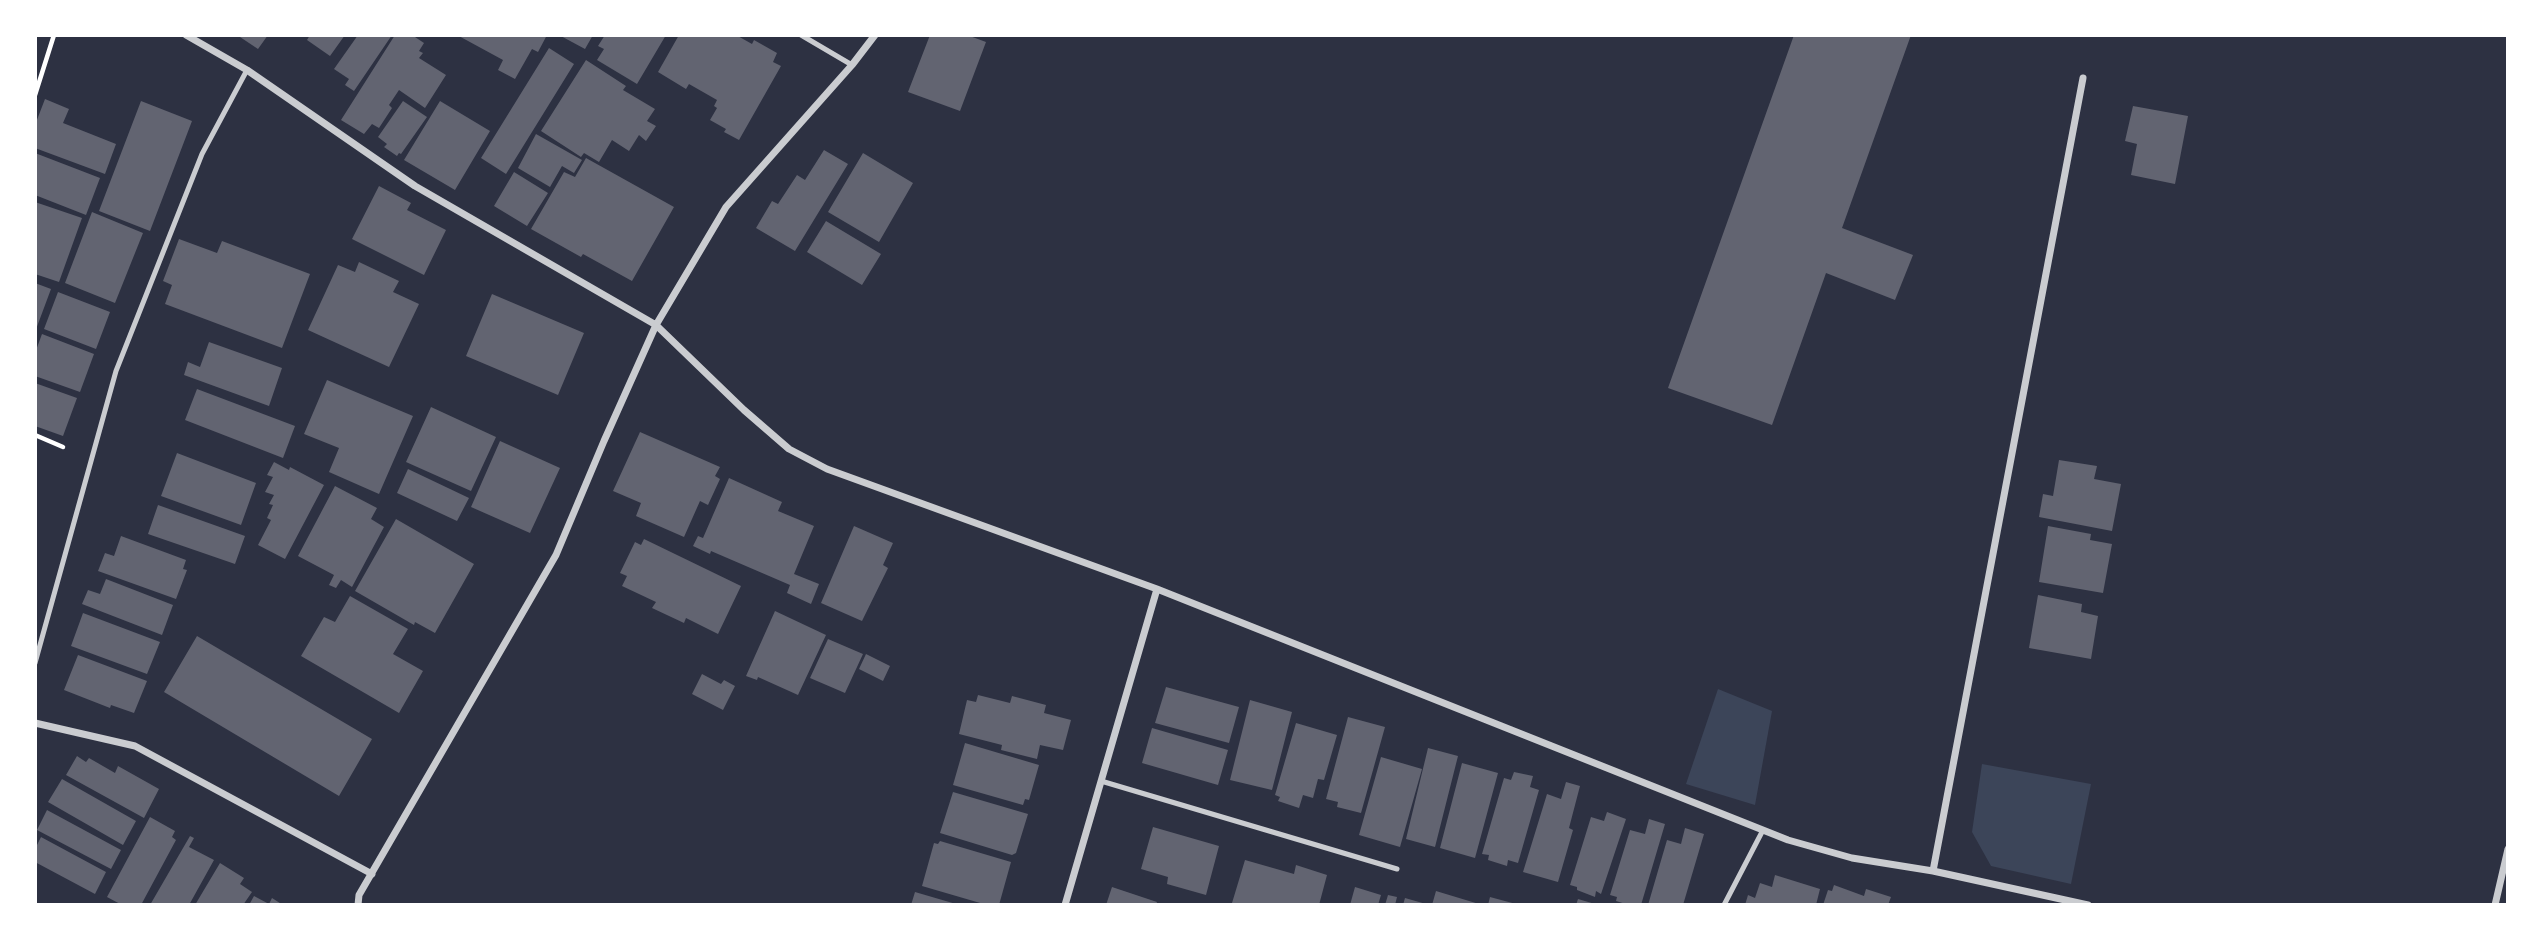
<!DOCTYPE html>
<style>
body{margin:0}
#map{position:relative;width:2543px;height:940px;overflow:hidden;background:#2d3142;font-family:Barlow,sans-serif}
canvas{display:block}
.frame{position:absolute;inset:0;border:37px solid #fff;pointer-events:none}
</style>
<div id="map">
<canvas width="2543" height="940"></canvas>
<div class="frame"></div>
</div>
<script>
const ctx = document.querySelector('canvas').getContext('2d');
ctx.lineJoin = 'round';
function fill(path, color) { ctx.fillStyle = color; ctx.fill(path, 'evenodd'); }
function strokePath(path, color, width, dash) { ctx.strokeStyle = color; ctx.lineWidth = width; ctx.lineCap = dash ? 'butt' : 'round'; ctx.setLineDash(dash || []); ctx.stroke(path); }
fill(new Path2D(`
 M1718,689l54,22 -17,94 -69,-21z
 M1982,764l109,20 -20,100 -80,-18 -19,-34z`), '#3c4559');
fill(new Path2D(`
 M237,35h31l-10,14z
 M310,35h35l-15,21 -23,-16z
 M358,35h34l-38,56 -9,-6 4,-6 -15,-10z
 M395,35h17l12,8 -5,8 4,2 -4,5 27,17 -21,33 -26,-18 -10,15 3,3 -13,20 -7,-4 -8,10 -23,-14z
 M457,35h90l-9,17 -6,-3 -17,30 -17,-9 5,-10z
 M559,35h34l-8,14z
 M605,35h61l-29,49 -40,-24 7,-11 -6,-3z
 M679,35h57l16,9 2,-4 23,13 -4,9 8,4 -42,74 -15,-8 2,-3 -16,-9 7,-12 -3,-2 3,-6 -28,-16 -3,5 -28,-17z
 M930,35h37l19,7 -26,69 -52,-19z
 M1794,35h117l-69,193 71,27 -18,45 -69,-27 -54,152 -104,-37z
 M549,48l25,16 -68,110 -25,-16z
 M586,60l40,26 -3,4 32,19 -8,12 9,5 -10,15 -7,-6 -10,16 -17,-11 -13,22 -15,-9 -3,4 -40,-26z
 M45,99l24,10 -6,14 53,21 -11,30 -70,-26v-23z
 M141,101l51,20 -42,110 -51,-20z
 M403,101l24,16 -26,37 -2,-1 -2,3 -13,-9 3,-3 -9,-7z
 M440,101l50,30 -35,59 -51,-30z
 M2133,106l55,10 -13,68 -44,-9 6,-31 -12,-3z
 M536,134l46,26 -8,13 -12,-7 -12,21 -32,-19z
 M824,150l24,14 -53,87 -39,-23 16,-27 6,3 19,-29 8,5z
 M35,153l65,25 -14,37 -51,-20z
 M863,153l50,30 -34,59 -51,-30z
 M586,158l88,49 -42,74 -49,-27 -2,3 -50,-28 33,-57 11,5z
 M514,172l34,21 -21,33 -33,-20z
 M379,186l32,17 -4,7 39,20 -22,45 -72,-36z
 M35,202l47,16 -23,64 -24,-8z
 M92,212l51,21 -28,70 -50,-20z
 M826,221l55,33 -19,31 -55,-33z
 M179,239l38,14 5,-12 88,33 -28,74 -117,-44 7,-19 -9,-4z
 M359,262l40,19 -6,11 26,12 -30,63 -81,-37 30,-65 17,7z
 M35,283l16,6 -16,43z
 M58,292l52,20 -14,37 -52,-20z
 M492,294l92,39 -26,62 -92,-39z
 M42,334l52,20 -14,38 -45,-16v-23z
 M209,342l73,26 -13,38 -85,-31 4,-13 12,5z
 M327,380l86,36 -34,78 -50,-22 10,-24 -35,-14z
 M35,383l42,15 -14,38 -28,-10z
 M197,389l98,37 -12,32 -98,-38z
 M431,407l65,30 -25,54 -65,-29z
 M640,432l80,35 -5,9 5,3 -12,26 -8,-4 -16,36 -48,-21 5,-13 -28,-12z
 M500,441l60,27 -30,65 -59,-26z
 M177,453l79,30 -15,42 -80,-29z
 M2059,460l38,6 -3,13 27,5 -9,47 -73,-14 4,-23 10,2z
 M274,462l15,8 1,-3 34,18 -39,74 -27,-14 13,-25 -4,-2 6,-13 -4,-1 5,-9 -9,-3 8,-15 -6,-2z
 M408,469l61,29 -12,23 -60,-28z
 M729,478l53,24 -4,9 36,15 -20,48 25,10 -8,20 -24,-11 3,-8 -79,-34 -1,3 -17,-8 5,-10 5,2z
 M335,486l42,22 -6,11 13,8 -32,60 -11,-7 -5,8 -7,-3 5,-10 -36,-19z
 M158,505l87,31 -10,28 -87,-30z
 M396,519l78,45 -39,69 -20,-11 -1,3 -59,-34z
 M854,526l39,17 -10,22 5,3 -26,53 -41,-18z
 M2048,526l43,8 -1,6 22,4 -9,49 -64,-11z
 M121,536l65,24 -3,9 4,1 -11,29 -78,-28 7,-18 9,3z
 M644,539l97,47 -23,48 -32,-16 -2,5 -32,-15 4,-6 -34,-16 5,-10 -7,-3 15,-31 6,3z
 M106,579l67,26 -11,30 -80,-31 6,-14 12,4z
 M2038,595l44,9 -1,8 17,4 -7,43 -62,-11z
 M350,596l58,33 -15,25 30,17 -24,42 -98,-57 23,-39 11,5z
 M775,611l51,24 -28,60 -40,-18 -1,3 -11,-4z
 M83,613l77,29 -13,32 -76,-28z
 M197,636l175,103 -33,57 -175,-104z
 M828,639l35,15 -18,39 -35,-15z
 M866,654l24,12 -7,15 -24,-12z
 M78,655l69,26 -13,32 -23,-8 -1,3 -46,-18z
 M702,674l19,10 3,-4 11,6 -12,24 -31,-16z
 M1166,687l73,20 -10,36 -74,-20z
 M978,695l32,8 2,-7 34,9 -2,8 27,7 -8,30 -23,-5 -3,14 -36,-9 1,-5 -43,-11 8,-34 9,2z
 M1250,700l42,12 -20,78 -42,-10z
 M1348,717l37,10 -24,86 -24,-6 1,-5 -12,-3z
 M1296,723l41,12 -13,45 -6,-1 -5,19 -10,-3 -4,13 -21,-7 2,-4 -5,-2z
 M1152,728l76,22 -10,35 -76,-22z
 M965,743l74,22 -10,35 -4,-1 -2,6 -70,-20z
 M1428,748l30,8 -23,91 -29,-8z
 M77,756l9,6 3,-4 26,15 3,-7 41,23 -15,29 -78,-43z
 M1381,757l41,12 -22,78 -41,-12z
 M1462,763l36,10 -23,85 -35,-10z
 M1514,772l19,4 -3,11 9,3 -21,73 -10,-3 -1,6 -19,-6 1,-5 -7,-1 22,-76 7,2z
 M62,779l74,42 -13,24 -75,-43z
 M1566,782l14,4 -11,42 4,2 -15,52 -35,-10 24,-78 14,5z
 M953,792l75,22 -12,39 -4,2 -72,-22z
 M47,810l74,40 -10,19 -74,-39z
 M1607,812l19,7 -25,75 -5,-3 -1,6 -18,-7v-3l-7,-2 21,-68 13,4z
 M150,817l25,14 -3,6 4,3 -35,65h-19l-15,-8z
 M1649,819l16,5 -24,81 -7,-2v2h-5l-13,-4 1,-4 -7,-2 20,-65 15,4z
 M1153,827l66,19 -13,49 -39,-11 1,-7 -27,-8z
 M1685,828l19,6 -21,71h-35l19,-65 14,4z
 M190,836l4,2 -5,9 25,13 -25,45h-39z
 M41,837l65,35 -11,22 -60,-32v-13z
 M940,841l71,21 -12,43h-12l-65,-19 12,-43 4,1z
 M1245,860l49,14 2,-9 31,10 -8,30h-80l-7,-2z
 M220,863l24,15 -4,6 12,8 -9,13h-48z
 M1775,875l45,14 -4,16h-71l3,-10 7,3 5,-15 12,4z
 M1834,885l30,11 2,-7 25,8 -3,8h-65l5,-15 4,1z
 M1112,887l45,15 -1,3h-50z
 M1355,887l26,8 -3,10h-28z
 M1436,891l43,13v1h-47z
 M915,892l41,12v1h-45z
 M1388,895l9,2 -2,8h-10z
 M254,896l15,8 3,-6 11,7h-34z
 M1490,897l26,7v1h-28z
 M1405,898l21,6v1h-23z
 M1578,899l17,5v1h-19z`), '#626471');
strokePath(new Path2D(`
 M35,95l19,-60
 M35,435l28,12`), '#fff', 4.5);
strokePath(new Path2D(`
 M801,35l51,30
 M35,663l81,-292 86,-217 45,-84
 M1101,781l296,88
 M1724,905l39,-75`), '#caccd0', 5);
strokePath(new Path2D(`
 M186,35l61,35 168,116 241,139 88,85 45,39 38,20 330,120 631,251 64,18 81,13 155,34
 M35,723l100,23 237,128
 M1933,871l150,-793
 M358,905l1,-10 197,-340 48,-114 52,-116 70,-118 126,-142 23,-30
 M1065,905l92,-316
 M2495,905l13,-56`), '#caccd0', 7);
</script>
